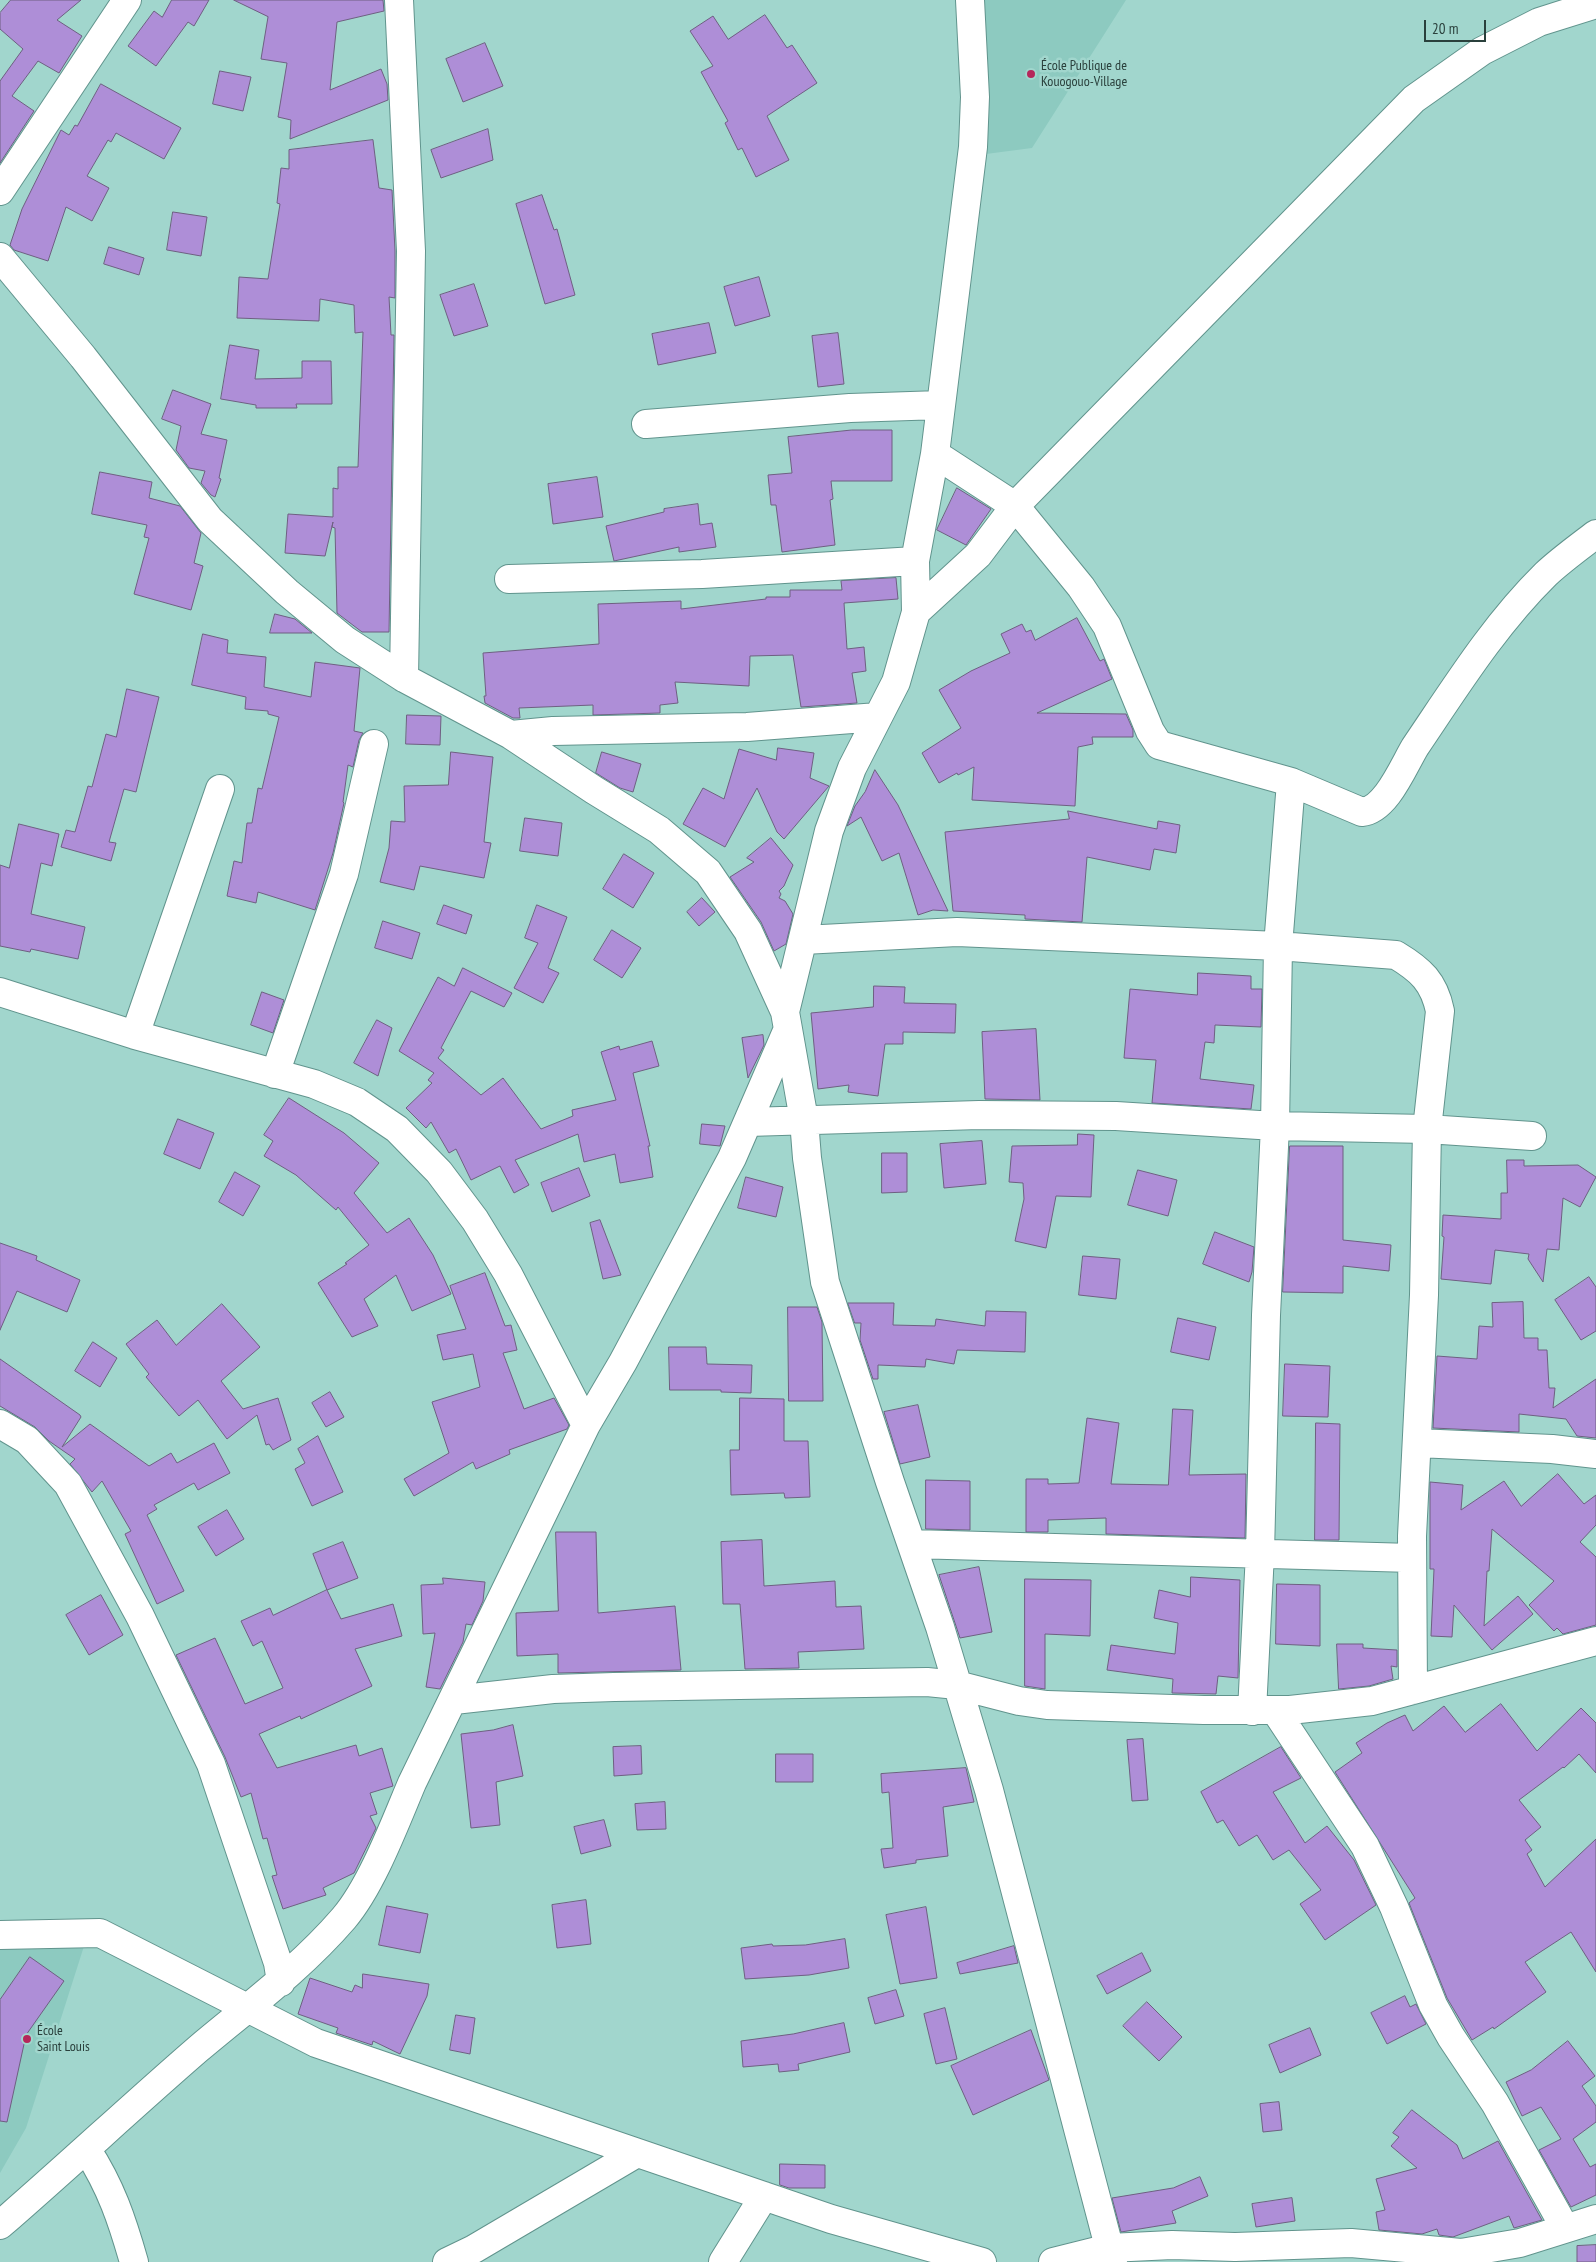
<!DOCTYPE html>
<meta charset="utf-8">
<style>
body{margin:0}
#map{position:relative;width:1596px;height:2262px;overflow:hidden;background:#a1d6cd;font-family:"PT Sans Narrow",sans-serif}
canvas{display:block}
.scale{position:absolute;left:1424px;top:20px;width:62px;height:22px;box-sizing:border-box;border:2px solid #2a403c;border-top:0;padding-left:6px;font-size:15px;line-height:18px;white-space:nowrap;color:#2a403c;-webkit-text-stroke:4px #a1d6cd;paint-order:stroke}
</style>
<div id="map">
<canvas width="1596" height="2262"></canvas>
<div class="scale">20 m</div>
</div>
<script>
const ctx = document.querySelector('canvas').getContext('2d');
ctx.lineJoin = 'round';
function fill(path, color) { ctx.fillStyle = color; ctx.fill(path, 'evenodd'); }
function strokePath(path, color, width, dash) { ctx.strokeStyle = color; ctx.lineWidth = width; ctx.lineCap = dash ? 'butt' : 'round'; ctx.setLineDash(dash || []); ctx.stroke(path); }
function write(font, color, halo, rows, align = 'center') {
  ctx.font = font + ' "PT Sans Narrow",sans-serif'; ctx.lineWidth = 5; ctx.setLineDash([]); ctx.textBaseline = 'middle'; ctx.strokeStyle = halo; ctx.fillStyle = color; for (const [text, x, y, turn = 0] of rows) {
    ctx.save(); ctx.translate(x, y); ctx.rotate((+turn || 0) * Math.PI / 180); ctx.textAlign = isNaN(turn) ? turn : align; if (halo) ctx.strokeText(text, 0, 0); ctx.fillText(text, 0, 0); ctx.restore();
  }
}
fill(new Path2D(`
 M982,0h144l-94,148 -46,6z
 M85,1943l-59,185 -26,45v-224z`), '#8dcac0');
const building = new Path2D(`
 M11,0h70l-24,20 25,16 -23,37 -21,-12 -26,35 22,15 -34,52v-82l23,-32 -23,-20v-16z
 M172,0h37l-15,26 -6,-4 -32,44 -28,-20 26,-35 8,6z
 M234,0h149l1,11 -47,11 -7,68 51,-21 6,15 1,16 -98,39 1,-19 -13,-3 9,-54 -26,-4 7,-42z
 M765,15l22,33 5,-3 25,38 -50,33 22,44 -33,17 -14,-29 -4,2 -13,-27 3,-2 -27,-49 12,-6 -23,-35 23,-15 15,23z
 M485,43l18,43 -40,16 -17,-43z
 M220,71l31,6 -8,34 -30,-7z
 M101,84l80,44 -17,31 -48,-26 -5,9 -3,-2 -21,36 22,12 -17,33 -26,-14 -18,54 -34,-11 -4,-5 12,-36 39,-79 8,5 6,-10 2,1z
 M488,129l5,31 -52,18 -10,-28z
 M373,140l6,48 13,2 3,61v47l-6,-1 2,38h3l-5,297h-27l-25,-19 -2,-85 -3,-1 1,-5 -8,34 -40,-3 3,-39 45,3v-29l5,1v-22h20l5,-135 -8,1 -1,-28 -34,-6 -1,22 -82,-3 2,-41 29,2 12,-75 -3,-1 4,-35 8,1v-19z
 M542,195l12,35 3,-1 18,66 -30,9 -29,-100z
 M173,212l34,5 -6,39 -34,-6z
 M109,247l35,11 -5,17 -35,-11z
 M759,277l11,39 -35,10 -11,-39z
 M474,284l14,42 -34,10 -14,-41z
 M709,323l7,30 -58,12 -6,-31z
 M838,333l6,51 -26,3 -6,-51z
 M230,345l29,5 -4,29 47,-1v-17h29l1,43h-36l1,4h-41v-3l-35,-6z
 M173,390l38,14 -10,30 26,6 -8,38 2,1 -6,18 -4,-2 -10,-12 4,-12 -16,-3 -13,-18 5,-24 -19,-7z
 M852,430h40v51h-61l2,18 -3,1 5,45 -53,7 -6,-47h-5l-3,-30 24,-2 -4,-36z
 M100,472l52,10 -3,16 31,8 21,27 -7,30 9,3 -12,44 -57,-16 15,-56 -5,-1 3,-12 -55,-11z
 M597,477l6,40 -50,7 -5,-40z
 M957,488l34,21 -25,36 -29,-15z
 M698,504l2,21 12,-2 4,24 -37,5v-5l-65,14 -8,-35 58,-14v-3z
 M896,578l2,21 -54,4 3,46 17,-2 2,24 -14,2 5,30 -56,4 -8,-52 -43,1 -1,30 -74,-4 3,21 -18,2v8l-67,2v-10l-74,3 1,10h-7l-28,-15 -1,-7h2l-3,-43 116,-9 -1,-40 83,-3v8l85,-10v-2h24v-7h52l-1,-9z
 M275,614l20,5 17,14h-42z
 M1077,618l23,43 4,-2 8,20 -75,34 89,1 7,16v7h-41l1,7 -15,3 -3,59 -103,-6 2,-33 -16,8 -1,-2 -18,10 -17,-30 39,-25 -22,-38 32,-19 39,-18 -9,-19 21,-10 4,8 5,-2 4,10z
 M203,634l25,6 -1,13 39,4 -2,30 47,10 4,-35 45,6 -6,63 9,2 -4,7 -6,27 -5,-2 -5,37 1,1 -11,50 -18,57 -57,-18 -2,11 -29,-7 7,-35 8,2 5,-40h5l6,-35 4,1 17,-72 -11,-3v-3l-23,-2 1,-12 -54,-12z
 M127,689l32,8 -23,95 -12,-3 -15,53 7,1 -5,18 -50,-14 5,-17 9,2 13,-46 4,1 14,-53 10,3z
 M407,715l34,1 -1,29 -34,-1z
 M778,748l36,5 -4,25 19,8 -45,53 -7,-7 -20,-44 -32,59 -42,-23 20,-36 21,11 15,-50 37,11z
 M451,752l42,5 -9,85 7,1 -7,35 -64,-12 -6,24 -34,-8 9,-34 2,-27 14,1 -1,-36 44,-1z
 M602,752l39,12 -8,28 -13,-4 -24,-15z
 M875,770l23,35 50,106 -15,-1 -15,5 -19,-62 -17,8 -21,-44 -14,9 8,-20 10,-14z
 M1068,811l89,18 1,-8 22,4 -4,28 -22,-4 -4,21 -63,-13 -5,65 -57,-3v-4l-72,-4 -8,-79 124,-13z
 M525,818l37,5 -4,33 -38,-5z
 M19,824l40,10 -7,32 -11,-3 -10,51 54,13 -7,32 -47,-10 -1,3 -30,-6v-81l9,3z
 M771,838l22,27 -9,21 -5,5 2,3 -2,4 6,3 8,13 -7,30 -12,7 -13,-29 -31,-45 24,-15 -7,-4z
 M624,854l30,19 -21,35 -30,-19z
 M702,898l13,14 -16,14 -12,-14z
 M444,905l28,10 -6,19 -29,-10z
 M537,905l30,12 -19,51 11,5 -16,30 -29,-15 24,-45 -13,-5z
 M383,921l37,12 -8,26 -37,-11z
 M612,930l29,18 -19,30 -28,-18z
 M463,968l49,25 -8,14 -33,-16 -30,57 3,2 -6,8 43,37 22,-17 38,51 32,-13 -1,-6 44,-10 -15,-48 18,-6 1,4 32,-9 7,25 -26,7 17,73h-2l5,31 -33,6 -5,-29 -31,8 -6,-28 -63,26 14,25 -15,8 -14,-27 -29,14 -15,-31 -7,4 -18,-31 -5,6 -20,-20 26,-25 -4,-3 6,-7 -35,-22 39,-74 16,9z
 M1198,973l53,3v13h11l-1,38 -46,-2 -1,18 -9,-1 -5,37 54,6 -3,24 -99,-6 4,-43 -32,-2 6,-69 67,6z
 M874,986l31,1 -1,16 52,1 -1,29 -52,-1v12h-18l-7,52 -30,-4 1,-7 -31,4 -7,-76 62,-6z
 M262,992l22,8 -11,33 -22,-8z
 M377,1020l15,8 -14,48 -24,-13z
 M1036,1029l4,71 -55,-1 -3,-67z
 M763,1035l1,10 -16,33 -6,-40z
 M289,1098l55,35 35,30 -25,30 33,40 22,-15 24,37 18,39 -39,17 -16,-36 -32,24 14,27 -26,11 -34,-54 29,-19 -2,-1 24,-18 -31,-38 -2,3 -40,-35 -32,-19 9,-15 -9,-6z
 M178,1119l36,14 -14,36 -36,-15z
 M702,1124l23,2 -5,20 -20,-2z
 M1078,1134l16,1 -3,62 -35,-1 -10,52 -31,-7 9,-42 -1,-16 -14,-1 3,-36 65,-1z
 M982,1141l4,43 -42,4 -4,-44z
 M1290,1146h53v94l48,5 -2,26 -46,-5v27l-60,-1z
 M882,1153h25v39l-25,1z
 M1507,1160h17v6l54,-1 18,12 -16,30 -17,-9 -4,52 -12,-1 -4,33 -15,-23 1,-5 -34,-4 -4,34 -50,-5 3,-42 -2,-1 1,-21 58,4v-26h6z
 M579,1168l11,28 -38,16 -11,-29z
 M1138,1170l39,10 -9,36 -40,-11z
 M235,1172l25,14 -17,30 -24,-14z
 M746,1177l37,10 -7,30 -38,-9z
 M600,1220l21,55 -18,4 -13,-56z
 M1215,1232l39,15 -2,25 -3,10 -46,-18z
 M0,1243l37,13 -1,4 44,20 -13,32 -50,-21 -17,39z
 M1083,1256l37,3 -4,40 -37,-4z
 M485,1273l20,53 6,-1 6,25 -14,3 21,56 30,-11 15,27 -2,4 -58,21 1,4 -34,15 -3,-7 -59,34 -10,-17 45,-26 -17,-51 48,-15 -7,-33 -30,6 -6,-25 29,-6 -16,-43z
 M1589,1277l7,10v44l-15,9 -26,-40z
 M1523,1302l1,36h14v12h9l2,38h6l-2,20 43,-29v59l-19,-2 -11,-17 -47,-5v18l-86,-4 4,-72 40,3 2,-33 14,1 -1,-24z
 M848,1303h46l-1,22 42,1 1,-7 49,7 1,-15 40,1 -1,40 -68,-2 -3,14 -28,-5 -1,8 -47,-2v14h-5l-13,-39 1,-17h-6z
 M222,1304l38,43 -39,34 22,28 35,-11 13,42 -18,10 -4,-6 -3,1 -9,-30 -30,24 -29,-39 -19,16 -33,-39 3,-3 -23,-30 31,-24 19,25z
 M788,1307h29l5,15 1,79h-34z
 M1178,1318l38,9 -7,33 -38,-8z
 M93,1342l24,16 -17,29 -25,-16z
 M669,1347h37l1,17 45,1 -1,28 -30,-1v-2h-51z
 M0,1359l80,56 1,2 -19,30 28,-23 59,42 22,-13 6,10 37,-20 16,30 -32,17 -4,-7 -40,22 3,4 -10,6 37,76 -27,13 -32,-70 6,-3 -29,-50 -10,11 -22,-28 5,-5 -26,-18 -14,-14 -35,-21z
 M1285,1364l45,2 -2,51 -45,-1z
 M330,1392l14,25 -18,10 -14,-24z
 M740,1398l44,1v42h24l2,56 -25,1 -1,-5 -53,2 -1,-45h9z
 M918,1405l12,52 -30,7 -16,-52z
 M1173,1409l20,1 -4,65 57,-1 -1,64 -139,-4v-16l-58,2v12h-22v-53h22v5l31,-1 8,-65 32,5 -8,61 57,1z
 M1316,1423l24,1 -1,116h-24z
 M318,1436l25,56 -31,14 -17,-37 10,-6 -7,-14z
 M1558,1474l26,30 12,-9v30l-16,17 16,15v68l-33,9 -6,-6 -3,3 -25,-26 25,-24 -62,-52 -3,42h-2l-3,55 34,-30 15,18 -41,36 -38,-45 -2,32 -21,-1 3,-67h-4v-87l33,3 -2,25 43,-29 17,25z
 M926,1480l44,1v49l-44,-1z
 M227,1510l17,29 -28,17 -18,-29z
 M556,1532h40l2,81 77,-7 6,64 -123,3v-19l-41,2 -1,-43 42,-2z
 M762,1540l2,46 71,-5 1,26 25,-1 3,43 -66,3 1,16 -54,1 -5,-65h-17l-2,-62z
 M343,1542l15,36 -31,12 -14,-36z
 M979,1567l13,65 -32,6 -21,-63z
 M1191,1577l49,3 -2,98 -20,-2 -2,18 -44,-1 1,-14 -66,-9 4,-25 64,9 3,-31 -24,-5 5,-28 31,7z
 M443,1578l42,4 -2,19 -11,24 -6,-1 -3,18 -23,47 -14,-2 9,-54 -12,1 -2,-49 22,-1z
 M1025,1579l66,1 -1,56 -45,-2v55l-20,-3z
 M1277,1584l43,1v61l-44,-2z
 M327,1590l14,29 52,-15 9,32 -47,13 17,37 -71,33 -1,-3 -41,18 18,34 79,-23 3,11 23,-8 11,38 -23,7 7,21 -7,2 6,12 -22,45 -31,15 3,7 -43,14 -11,-33 5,-1 -10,-37 -4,1 -12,-46 -10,4 -16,-40 -49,-102 39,-17 30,66 38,-16 -21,-47 -9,5 -12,-25 29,-13 3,7z
 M101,1595l22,40 -34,20 -23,-40z
 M1337,1644h26v4l34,2v17l-6,-1 2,13 -24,7 -30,3z
 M1501,1704l36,47 44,-43 15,15v50l-17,-19 -15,14 -1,-1 -44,33 22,27 -16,13 7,10 -5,4 18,33 51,-48v133l-25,-40 -46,30 21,30 -52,37 -1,-2 -21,13 -25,-42 -38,-95 6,-5 -80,-126 27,-19 -6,-10 31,-20 18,-8 8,16 31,-25 21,26z
 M513,1725l10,51 -27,6 4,43 -29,3 -10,-94 32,-4z
 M1143,1739l5,61 -16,1 -5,-61z
 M641,1746l1,28 -28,2 -1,-29z
 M1281,1747l20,31 -28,14 32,51 22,-17 27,34 22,45 -51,35 -25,-36 21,-14 -32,-40 -16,10 -16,-25 -18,11 -16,-26 -6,3 -16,-31z
 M776,1754h37v28h-37z
 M966,1768l8,34 -31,5 5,49 -32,4v3l-32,5 -3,-19 12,-1 -4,-56 -7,1 -1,-19z
 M665,1802l1,27 -29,1 -2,-26z
 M604,1820l7,26 -30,8 -7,-27z
 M586,1900l5,44 -34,4 -5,-43z
 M387,1906l41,8 -8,39 -41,-8z
 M926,1907l11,71 -37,6 -14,-69z
 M845,1939l4,29 -40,7 -64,4 -4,-31 31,-4 1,2 32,-1z
 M1014,1946l4,17 -58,11 -3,-11z
 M1142,1953l9,18 -44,23 -10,-18z
 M30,1957l34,24 -38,54 -19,87 -7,-1v-121z
 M363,1974l66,10 -2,12 -27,58 -27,-13 -1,4 -36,-12 2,-5 -40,-14 12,-36 42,14 3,-7 7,3z
 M896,1990l8,26 -29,8 -7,-26z
 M1405,1996l5,11 6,-3 10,20 -39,20 -16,-31z
 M1147,2002l35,35 -23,24 -36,-35z
 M945,2008l12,51 -21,5 -12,-50z
 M456,2015l19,3 -5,36 -20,-4z
 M844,2023l6,29 -52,12 1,6 -20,2 -1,-8 -35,3 -2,-26 52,-7z
 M1310,2028l11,27 -41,18 -11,-28z
 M1031,2030l18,50 -76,35 -22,-49z
 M1568,2041l27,35 -13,10 14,20v16l-23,17 17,28 6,-3v31l-25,12 -32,-57 22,-11 -20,-32 -19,9 -16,-34 25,-12z
 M1279,2102l3,28 -19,2 -3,-28z
 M1412,2110l45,35 6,14 35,-18 44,79 -28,8 -5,-12 -56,21 -14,-2 -2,-6 -15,5 -43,-4 -3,-18 9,-2 -9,-31 41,-11 -26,-22 8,-9 -6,-4z
 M780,2164l45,1v23h-36l-9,-3z
 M1200,2177l8,19 -36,15 4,12 -55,9 -9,-34 61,-10z
 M1292,2198l3,23 -39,6 -4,-23z
 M1596,2245v17h-19v-16z`);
fill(building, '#ae8ed7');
strokePath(building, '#6e5f81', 1);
const minor = new Path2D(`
 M399,0l12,251 -7,427
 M0,191l127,-191
 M0,257l83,100 127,163 77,72 58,48 59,38 107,57 83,55 65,40 49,42 40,59 37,81 19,108 3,38 18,124 65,200 50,145 49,163 124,472
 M646,424l204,-16 91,-3
 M935,454l80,52 66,81 26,39 43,105 9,14 132,37 71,30c24,-2 41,-45 53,-65 40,-59 79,-122 131,-173 15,-14 33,-27 50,-40
 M509,579l193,-5 213,-13
 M916,612l62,-57 37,-49 399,-407 68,-48 57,-29 57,-18
 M511,735l42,-4 194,-4 131,-10
 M803,940l154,-8 321,14 118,9c25,15 38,27 44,56l-13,118 -3,166 -12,241 1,154
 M0,992l135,43 179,49 43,18 40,27 42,43 36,48 33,54 78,151
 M785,1012l44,-181 23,-63 44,-86 20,-70 -1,-51 20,-107 38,-307 2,-50 -5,-97
 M135,1035l85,-246
 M275,1074l69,-200 30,-130
 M748,1122l231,-7 137,1 159,10 152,3 105,7
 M0,1424l27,16 41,44 72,132 71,148 67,199 3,19
 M1417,1443l135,6 44,5
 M912,1544l500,14
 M454,1700l99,-11 61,-2 313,-5 30,3 62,16 28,4 157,5h86l82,-9 224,-60
 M1275,1710l90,136 29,61 39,98 18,32 44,66 70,125
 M1252,1711l8,-158 6,-238 9,-189 3,-180 13,-164
 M0,1935l100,-2 216,110 515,176 151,43
 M87,2150c24,37 35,70 47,112
 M0,2225c67,-58 131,-118 198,-176 50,-42 103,-81 146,-131 28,-33 51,-95 68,-135l174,-358 37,-63 109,-204 55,-127
 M447,2262l27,-13 163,-96
 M723,2262l41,-66
 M1053,2262l56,-14 63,-3 63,2 116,-4 110,10 59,-10 76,-24`);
strokePath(minor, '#61948d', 30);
strokePath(minor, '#fff', 28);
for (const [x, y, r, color] of [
 [1031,74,5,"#b5275b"],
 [27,2039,5,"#b5275b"]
]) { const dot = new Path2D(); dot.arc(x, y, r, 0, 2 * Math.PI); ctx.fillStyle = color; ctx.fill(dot); strokePath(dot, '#a1d6cd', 2); }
write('14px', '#2a403c', '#a1d6cd', [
 ["École Publique de",1041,66],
 ["Kouogouo-Village",1041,82],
 ["École",37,2031],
 ["Saint Louis",37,2047]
], 'left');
</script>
